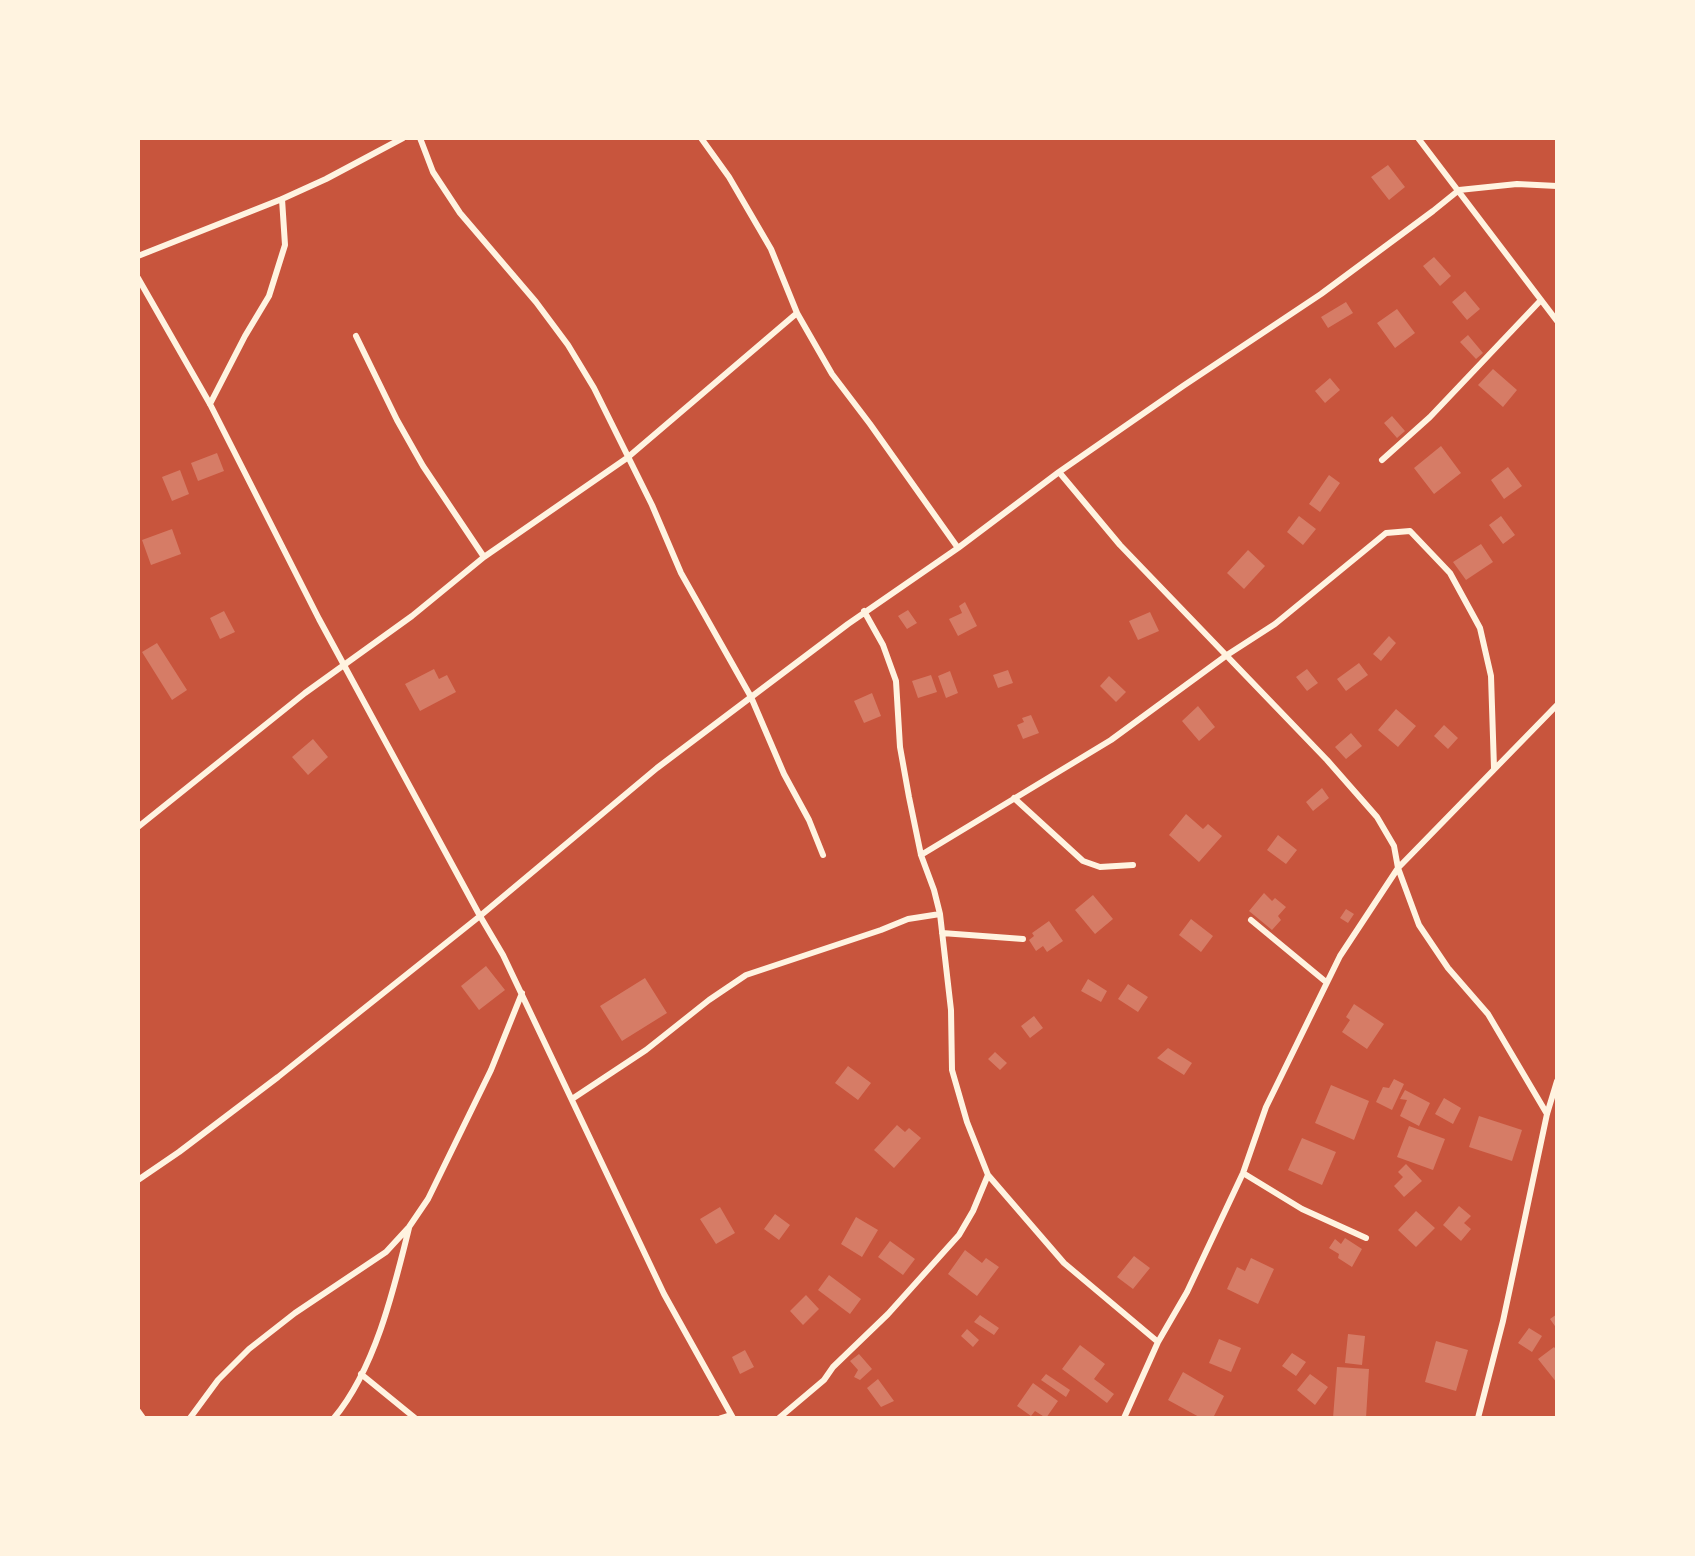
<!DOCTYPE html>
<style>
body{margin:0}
#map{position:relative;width:1695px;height:1556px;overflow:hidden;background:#c8553d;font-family:"Source Serif 4",serif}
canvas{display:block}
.frame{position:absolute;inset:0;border:140px solid #fff3e0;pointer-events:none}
</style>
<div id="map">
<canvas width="1695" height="1556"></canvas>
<div class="frame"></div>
</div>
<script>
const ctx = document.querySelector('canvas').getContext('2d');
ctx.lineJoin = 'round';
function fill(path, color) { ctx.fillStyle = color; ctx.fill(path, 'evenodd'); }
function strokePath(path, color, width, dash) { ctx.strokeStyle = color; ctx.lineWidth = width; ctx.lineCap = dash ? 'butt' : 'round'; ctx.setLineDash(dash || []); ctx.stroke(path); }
fill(new Path2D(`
 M1388,165l17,22 -16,13 -18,-23z
 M1434,257l17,19 -11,10 -17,-20z
 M1465,291l15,18 -13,11 -15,-18z
 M1346,302l7,11 -25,15 -7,-11z
 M1397,309l18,24 -20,15 -18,-25z
 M1468,335l15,18 -7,6 -16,-17z
 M1493,369l24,21 -14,17 -25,-22z
 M1330,378l10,12 -15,13 -10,-12z
 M1392,416l13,15 -8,7 -13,-15z
 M1441,446l20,27 -27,21 -20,-26z
 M217,453l7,18 -26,10 -7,-18z
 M1508,467l14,19 -18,13 -13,-19z
 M180,470l9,24 -17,7 -10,-24z
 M1329,475l11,8 -20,29 -11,-8z
 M1299,516l17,13 -13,16 -16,-13z
 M1501,516l14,19 -12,9 -14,-19z
 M172,529l9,25 -30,11 -9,-25z
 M1481,544l12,18 -27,18 -13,-18z
 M1248,550l17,16 -21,23 -17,-16z
 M965,602l12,24 -19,10 -9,-17 13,-6 -3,-7z
 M908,610l9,13 -10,6 -9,-13z
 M224,611l11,21 -15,7 -10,-21z
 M1150,612l9,19 -21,9 -9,-19z
 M1389,636l7,7 -15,18 -8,-7z
 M157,643l30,47 -15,10 -30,-48z
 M1359,663l9,12 -22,16 -9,-12z
 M434,669l5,10 8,-4 9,17 -36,19 -15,-27z
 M1307,669l11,14 -11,8 -11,-14z
 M1008,670l5,13 -15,5 -5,-13z
 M950,671l8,22 -12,5 -8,-22z
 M931,675l6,17 -19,6 -6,-17z
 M1109,676l17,16 -10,10 -16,-16z
 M872,693l9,23 -17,7 -10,-22z
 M1198,706l17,21 -16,14 -17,-20z
 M1396,709l20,17 -18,21 -20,-17z
 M1031,715l8,18 -16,6 -6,-14 7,-3 -2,-4z
 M1444,725l14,13 -10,11 -14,-13z
 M1351,733l11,13 -16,13 -11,-12z
 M313,739l15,18 -20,18 -16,-18z
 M1322,788l7,10 -16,13 -7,-9z
 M1186,814l17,15 5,-5 14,12 -23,26 -30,-27z
 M1278,835l19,15 -11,14 -19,-14z
 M1264,893l8,8 3,-3 11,9 -8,9 3,4 -9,10 -23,-19z
 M1093,895l20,24 -18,15 -20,-24z
 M1346,909l8,5 -6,9 -8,-5z
 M1191,919l22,17 -12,16 -22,-17z
 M1049,921l14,20 -16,11 -4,-6 -7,5 -7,-11 5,-4 -2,-3z
 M486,966l19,24 -26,20 -18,-24z
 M645,978l22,35 -45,28 -22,-35z
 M1088,979l19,12 -6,11 -20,-11z
 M1128,984l20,13 -10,15 -20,-13z
 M1354,1004l30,20 -17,25 -25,-17 8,-12 -4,-3z
 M1034,1016l9,12 -13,10 -9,-12z
 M1168,1048l24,15 -8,12 -27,-17z
 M995,1052l12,11 -7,7 -12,-11z
 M848,1066l23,17 -13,17 -23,-17z
 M1394,1079l10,5 -12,26 -16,-8 7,-15 6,1z
 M1331,1085l38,16 -15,39 -39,-17z
 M1405,1090l25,13 -11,23 -19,-10 7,-16 -7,-1z
 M1444,1098l17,10 -8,16 -18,-10z
 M1479,1116l43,14 -10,31 -43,-14z
 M897,1125l8,7 4,-4 12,10 -27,30 -20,-18z
 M1409,1126l36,13 -12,31 -36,-13z
 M1302,1138l34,14 -14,33 -34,-15z
 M1406,1164l16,17 -18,16 -10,-11 9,-9 -5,-5z
 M1459,1206l12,10 -7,7 7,6 -10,12 -18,-16z
 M720,1207l15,26 -19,11 -16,-25z
 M1416,1211l19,17 -19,19 -18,-17z
 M775,1214l15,11 -11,15 -15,-11z
 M856,1217l22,13 -16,27 -21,-13z
 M1345,1238l17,11 -10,18 -14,-9 1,-4 -10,-6 6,-9 6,5z
 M890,1241l25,18 -12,16 -25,-18z
 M965,1250l17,13 4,-5 13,9 -22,29 -29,-22z
 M1134,1256l16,12 -17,21 -16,-12z
 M1251,1258l23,11 -16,35 -31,-15 10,-22 8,4z
 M829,1275l32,24 -11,15 -32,-24z
 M806,1295l13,14 -16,16 -13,-14z
 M1557,1314v15l-7,-10z
 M980,1315l19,13 -5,7 -20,-13z
 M1529,1328l13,8 -10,16 -14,-9z
 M967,1329l12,11 -6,7 -12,-11z
 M1348,1334l17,2 -3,29 -17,-2z
 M1219,1339l22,9 -10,24 -22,-9z
 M1436,1341l32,9 -12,41 -31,-9z
 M1080,1345l25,19 -11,15 20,15 -7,9 -45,-34z
 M1554,1347l3,4v32l-19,-24z
 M745,1350l9,17 -14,7 -8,-17z
 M1292,1353l14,9 -10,14 -14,-10z
 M859,1354l13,15 -12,11 -6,-3 4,-7 -8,-9z
 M1337,1367l32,2 -3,49h-33z
 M1183,1372l41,24 -11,22h-12l-33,-18z
 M1046,1374l24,16 -4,7 -25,-17z
 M1310,1374l18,13 -13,18 -18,-15z
 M878,1379l16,22 -13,6 -14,-19z
 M1033,1383l25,18 -12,17 -11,-7 -4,5 -14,-10z`), '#d67c66');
strokePath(new Path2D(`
 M420,138l13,34 27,41 76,89 32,43 26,43 58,117 29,68 70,124 33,77 25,46 14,35
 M701,138l28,39 42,72 26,64 35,61 38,50 88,124
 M1418,138l139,183
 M138,256l144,-57 44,-20 77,-41
 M138,278l72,126 109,215 161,297 23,39 161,339 69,124
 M356,336l41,84 26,46 61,91
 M210,404l35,-68 24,-40 16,-51 -3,-46
 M1382,460l48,-43 111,-117
 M1059,472l61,73 207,215 50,57 17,29 4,22 21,57 29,43 40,46 59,100
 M864,611l19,34 13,36 4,66 9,50 12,58 13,35 6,24 11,96 1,60 15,52 21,53 76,88 94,79
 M1014,798l69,63 17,6 33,-2
 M138,827l167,-134 107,-77 72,-59 143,-99 170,-145
 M921,855l190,-115 116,-85 48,-31 111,-91 24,-2 40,42 30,55 11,48 3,92
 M1251,920l75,62
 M942,933l81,6
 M572,1099l74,-49 63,-50 37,-25 135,-45 27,-11 32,-5
 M1243,1173l59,36 64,29
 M138,1180l41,-28 99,-75 202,-161 177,-148 191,-144 110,-76 101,-76 124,-86 138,-92 112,-83 26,-21 58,-6 40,2
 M361,1374l54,44
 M138,1411l5,7
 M190,1418l28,-38 31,-31 46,-36 91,-61 23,-25 19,-28 63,-129 31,-77
 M334,1418c41,-49 60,-129 75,-190
 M721,1418l10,-3
 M779,1418l45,-38 9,-13 55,-53 71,-79 14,-24 15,-36
 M1124,1418l34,-76 29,-50 56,-119 23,-66 74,-151 58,-88 159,-163
 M1478,1418l25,-97 44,-207 10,-33`), '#fff3e0', 6);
</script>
